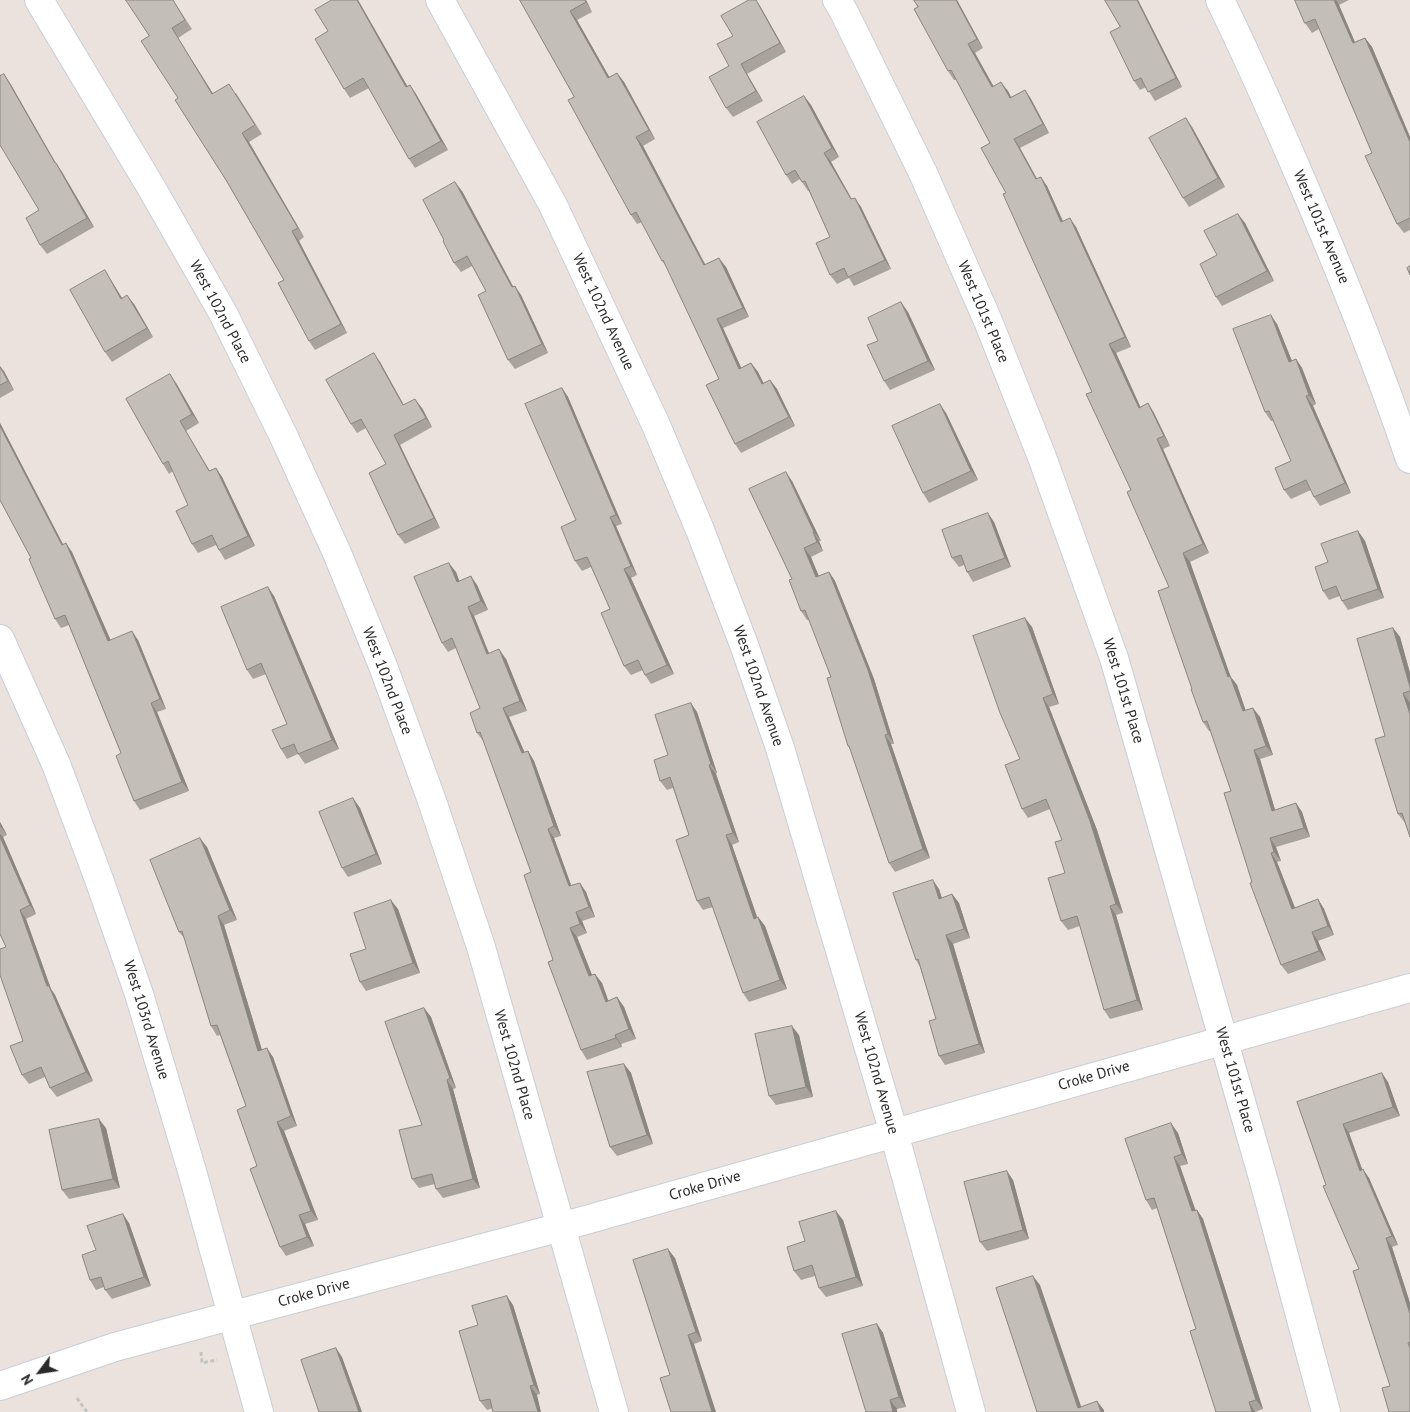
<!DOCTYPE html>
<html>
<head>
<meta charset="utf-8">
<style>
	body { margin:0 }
	#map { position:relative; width:1410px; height:1412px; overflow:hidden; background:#ebe2dd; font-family:"PT Sans",sans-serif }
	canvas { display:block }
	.north { position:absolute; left:15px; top:1347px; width:50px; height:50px; -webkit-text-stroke:4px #fff; paint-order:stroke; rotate:239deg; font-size:14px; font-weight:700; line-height:20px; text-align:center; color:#2a2a2a }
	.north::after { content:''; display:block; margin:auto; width:18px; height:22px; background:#2a2a2a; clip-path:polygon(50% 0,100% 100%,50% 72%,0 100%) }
</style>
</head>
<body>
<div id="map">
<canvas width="1410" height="1412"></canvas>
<div class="north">N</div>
</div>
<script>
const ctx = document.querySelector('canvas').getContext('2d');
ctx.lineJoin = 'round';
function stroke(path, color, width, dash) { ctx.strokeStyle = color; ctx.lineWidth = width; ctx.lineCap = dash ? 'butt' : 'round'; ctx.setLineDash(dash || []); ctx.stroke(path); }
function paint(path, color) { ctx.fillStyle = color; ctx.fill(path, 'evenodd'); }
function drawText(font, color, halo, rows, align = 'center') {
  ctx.font = font + ' "PT Sans",sans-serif'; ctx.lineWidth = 4.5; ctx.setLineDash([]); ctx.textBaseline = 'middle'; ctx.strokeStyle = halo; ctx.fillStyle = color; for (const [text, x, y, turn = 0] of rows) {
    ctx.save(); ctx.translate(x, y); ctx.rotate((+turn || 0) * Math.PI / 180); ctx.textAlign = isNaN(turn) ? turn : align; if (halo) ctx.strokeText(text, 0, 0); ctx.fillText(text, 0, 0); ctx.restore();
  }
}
const minor = new Path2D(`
	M 39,0 L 151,187 L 223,313 L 284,437 L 337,553 L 383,666 L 432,801 L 481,947 L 614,1412
	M 440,0 L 553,205 L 656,425 L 700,530 L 743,642 L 780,748 L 894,1133 L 971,1412
	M 837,0 L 844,12 L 923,173 L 988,321 L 1042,457 L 1114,658 L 1265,1185 L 1326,1412
	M 1220,0 C 1245,51 1268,103 1291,156 C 1334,255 1375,356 1410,459
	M 0,639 L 56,764 L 100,882 L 139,994 L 192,1171 L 259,1412`);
const tertiary = new Path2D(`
	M 0,1386 L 115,1347 L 561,1227 L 1410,988`);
stroke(minor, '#c8ced7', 30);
stroke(tertiary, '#c8ced7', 30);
stroke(new Path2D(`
	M 201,1352 L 202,1363 L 217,1360
	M 77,1398 L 87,1412`), '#c3c3c3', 3, [4, 2.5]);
stroke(minor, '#fff', 28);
stroke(tertiary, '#fff', 28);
paint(new Path2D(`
	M 173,0 L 192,29 L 178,38 L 213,94 L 236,93 L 262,134 L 249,142 L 304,237 L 299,241 L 347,333 L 315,350 L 309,341 L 284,280 L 178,98 L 149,36 Z
	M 332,0 L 358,0 L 407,86 L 410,85 L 416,94 L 448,150 L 415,168 L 409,159 L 369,88 L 350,98 L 344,89 L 328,31 Z
	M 520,0 L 586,0 L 592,12 L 577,20 L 609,77 L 617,73 L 624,82 L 655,139 L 643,146 L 705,264 L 726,267 L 749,317 L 723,328 L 741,368 L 751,363 L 758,372 L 764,384 L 770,380 L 777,389 L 795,426 L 741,453 L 735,444 L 719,379 L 667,267 L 662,261 L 642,222 L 637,224 L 631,215 L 574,97 Z
	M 756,0 L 760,6 L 786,52 L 747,74 L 763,101 L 733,117 L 726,108 L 733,36 Z
	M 914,0 L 957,0 L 983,48 L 975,53 L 993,86 L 1008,91 L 1011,97 L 1025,90 L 1031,99 L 1049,133 L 1020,148 L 1037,179 L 1047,186 L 1063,221 L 1076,227 L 1131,347 L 1116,353 L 1140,407 L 1148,403 L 1154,413 L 1170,446 L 1163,449 L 1209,553 L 1190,562 L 1230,676 L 1237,685 L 1245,710 L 1260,717 L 1273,755 L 1260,759 L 1275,810 L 1296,803 L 1302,812 L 1310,837 L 1276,847 L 1281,861 L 1277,862 L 1295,908 L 1318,899 L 1324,909 L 1334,935 L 1318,941 L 1326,960 L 1288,974 L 1281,965 L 1252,882 L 1231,791 L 1211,731 L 1209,731 L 1203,722 L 1192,689 L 1169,587 L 1092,392 L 1006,193 L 990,143 L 956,80 L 954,80 L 948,71 Z
	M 1105,0 L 1138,0 L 1182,87 L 1155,101 L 1146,87 L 1140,90 L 1134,81 L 1120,27 Z
	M 1295,0 L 1349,0 L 1339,5 L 1355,42 L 1365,38 L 1372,47 L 1410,137 L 1410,230 L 1404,233 L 1397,224 L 1372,153 L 1319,29 L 1312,33 L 1305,23 Z
	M 10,83 L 56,163 L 62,172 L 94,227 L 47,254 L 40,245 L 39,210 Z
	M 804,96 L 811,105 L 839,157 L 831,162 L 852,199 L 861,207 L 891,269 L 854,286 L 849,278 L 837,284 L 830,275 L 830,237 L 809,191 L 808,191 L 800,179 L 792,184 L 786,175 Z
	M 1192,127 L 1225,187 L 1189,207 L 1183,198 Z
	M 462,191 L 513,286 L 521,295 L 548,353 L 515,369 L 508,360 L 486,291 L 472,266 L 461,272 L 454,263 L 444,240 Z
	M 1245,223 L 1274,281 L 1222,306 L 1216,297 L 1217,255 Z
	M 111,280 L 122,298 L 134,304 L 153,337 L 112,362 L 105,352 Z
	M 908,312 L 935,370 L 890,390 L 884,381 L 878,341 Z
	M 1277,324 L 1292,361 L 1296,359 L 1302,368 L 1316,404 L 1313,406 L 1351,493 L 1320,506 L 1314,497 L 1311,490 L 1291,499 L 1284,490 L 1291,461 L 1273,421 L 1271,421 L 1265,412 Z
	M 380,362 L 404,405 L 422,408 L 432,427 L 400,445 L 440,528 L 405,544 L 398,535 L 386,464 L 366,428 L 357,433 L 351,424 Z
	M 0,366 L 14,390 L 0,398 Z
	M 176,383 L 199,423 L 186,431 L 210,471 L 216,468 L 222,477 L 255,546 L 225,560 L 216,545 L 198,553 L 192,544 L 188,505 L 173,471 L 169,474 L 163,464 Z
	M 562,388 L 568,397 L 622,524 L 616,526 L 637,575 L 631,578 L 674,674 L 651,684 L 645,675 L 643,670 L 631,675 L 624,666 L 610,609 L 591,567 L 582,571 L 575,561 L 576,520 Z
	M 946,413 L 978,480 L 929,503 L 923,493 Z
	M 0,423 L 63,544 L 72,552 L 110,640 L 138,640 L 166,709 L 157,712 L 189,791 L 140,810 L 134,801 L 121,753 L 69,625 L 61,628 L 55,619 L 31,558 L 0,500 Z
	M 792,481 L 821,541 L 819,541 L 823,551 L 811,557 L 818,576 L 829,572 L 835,581 L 874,679 L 894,744 L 891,744 L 930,858 L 895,872 L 889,863 L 851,751 L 848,746 L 831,677 L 809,620 L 807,620 L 801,611 L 792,579 Z
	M 994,522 L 1011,567 L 973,582 L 967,572 L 964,565 L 959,567 L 952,558 Z
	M 1358,531 L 1365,541 L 1384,598 L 1348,610 L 1342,601 L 1340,596 L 1329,600 L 1323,591 L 1328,562 Z
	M 456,572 L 459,581 L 477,585 L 488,610 L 474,616 L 489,653 L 506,659 L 527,711 L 509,717 L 524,753 L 528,751 L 534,761 L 561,836 L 554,838 L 571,885 L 586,892 L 595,917 L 582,921 L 587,933 L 577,937 L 592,975 L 602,983 L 608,1001 L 617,997 L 624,1007 L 636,1039 L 621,1044 L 622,1047 L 587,1060 L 581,1050 L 553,960 L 531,872 L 484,742 L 477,733 L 480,708 L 456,648 L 448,652 L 442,643 Z
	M 274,596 L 339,749 L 305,764 L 298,754 L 287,759 L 281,749 L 287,724 L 266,674 L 253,679 L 247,670 Z
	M 1032,627 L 1059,704 L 1049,707 L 1097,830 L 1123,913 L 1116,915 L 1143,1010 L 1110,1019 L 1104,1010 L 1080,926 L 1068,930 L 1061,921 L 1065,873 L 1062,840 L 1050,809 L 1028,818 L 1022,809 L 1020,759 Z
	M 1393,628 L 1400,637 L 1410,673 L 1410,837 L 1405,823 L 1398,814 L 1385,736 Z
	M 697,712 L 717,773 L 716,774 L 739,842 L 732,845 L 757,918 L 758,917 L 765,926 L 787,989 L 749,1002 L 743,993 L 713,907 L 703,910 L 697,901 L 689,835 L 673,788 L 667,790 L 660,781 Z
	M 360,808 L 382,864 L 348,877 L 342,868 Z
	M 0,822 L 7,835 L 3,837 L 36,914 L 26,919 L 51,989 L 55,995 L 93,1081 L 57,1097 L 50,1088 L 45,1077 L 29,1084 L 22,1075 L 23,1041 L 6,947 L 0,934 Z
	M 207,847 L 237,920 L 224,925 L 262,1050 L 273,1057 L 297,1126 L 284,1131 L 318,1220 L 305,1224 L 314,1246 L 286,1256 L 280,1247 L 257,1166 L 246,1106 L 220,1035 L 217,1036 L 211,1026 L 185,939 L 179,932 Z
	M 939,889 L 942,898 L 952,894 L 959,903 L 970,938 L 953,944 L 985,1053 L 945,1065 L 939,1056 L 936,1019 L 920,967 L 916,960 Z
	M 398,909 L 420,973 L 366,991 L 360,982 L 366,949 Z
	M 424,1008 L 431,1017 L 456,1088 L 453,1089 L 480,1188 L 443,1198 L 436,1189 L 435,1184 L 419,1188 L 412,1179 L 422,1125 Z
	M 799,1035 L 813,1097 L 776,1105 L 769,1096 Z
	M 624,1064 L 631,1073 L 653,1144 L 617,1156 L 610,1147 Z
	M 1388,1082 L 1400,1116 L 1349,1133 L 1362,1169 L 1369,1178 L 1398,1245 L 1392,1247 L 1410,1303 L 1410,1412 L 1390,1386 L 1359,1269 L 1326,1185 L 1297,1102 Z
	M 106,1128 L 120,1188 L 69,1199 L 62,1190 Z
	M 1178,1133 L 1188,1164 L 1180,1166 L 1195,1210 L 1197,1210 L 1203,1219 L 1263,1409 L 1255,1412 L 1216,1412 L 1196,1329 L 1157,1208 L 1152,1210 L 1146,1200 Z
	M 1013,1180 L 1029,1239 L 987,1251 L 980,1242 Z
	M 843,1220 L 863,1286 L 826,1297 L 819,1288 L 815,1276 L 801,1280 L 794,1271 L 805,1241 Z
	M 129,1223 L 151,1286 L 112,1299 L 105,1290 L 104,1287 L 96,1290 L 90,1280 L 96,1250 Z
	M 675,1258 L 702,1341 L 694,1344 L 670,1375 Z
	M 513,1305 L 540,1394 L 487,1410 L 480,1401 L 478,1325 Z
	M 877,1324 L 883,1333 L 906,1407 L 897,1409 L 897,1412 L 866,1412 Z`), '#a9a39e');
paint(new Path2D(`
	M 357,0 L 358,0 L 413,96 L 406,87 Z
	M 585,0 L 586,0 L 592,12 Z
	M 756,0 L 760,6 L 786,52 L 780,43 Z
	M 956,0 L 957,0 L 983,48 L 977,39 Z
	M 1137,0 L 1138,0 L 1182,87 L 1176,78 Z
	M 1334,0 L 1336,0 L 1339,5 L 1359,52 L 1353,43 Z
	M 570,11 L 577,20 L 615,87 L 608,78 Z
	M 172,28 L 178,38 L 219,103 L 212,94 Z
	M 1365,38 L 1372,47 L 1410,137 L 1410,142 Z
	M 968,44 L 975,53 L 999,96 L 992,87 Z
	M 741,64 L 747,74 L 763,101 L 756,91 Z
	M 617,73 L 624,82 L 655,139 L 649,130 Z
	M 4,74 L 10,83 L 61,173 L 55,163 Z
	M 1001,82 L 1008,91 L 1016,107 L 1010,98 Z
	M 410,85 L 416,94 L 448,150 L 441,141 Z
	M 1025,90 L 1031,99 L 1049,133 L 1043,124 Z
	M 804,96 L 811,105 L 839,157 L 832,148 Z
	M 1186,118 L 1192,127 L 1225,187 L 1218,178 Z
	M 242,133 L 249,142 L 304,237 L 298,228 Z
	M 636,137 L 643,146 L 710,274 L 704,265 Z
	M 1014,139 L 1020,148 L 1042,188 L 1036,179 Z
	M 824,153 L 831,162 L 857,209 L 851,199 Z
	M 56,163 L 62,172 L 94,227 L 87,218 Z
	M 1041,177 L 1047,186 L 1067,231 L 1061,222 Z
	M 455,182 L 462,191 L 518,296 L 512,287 Z
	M 855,198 L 861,207 L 891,269 L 885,260 Z
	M 1238,214 L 1245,223 L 1274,281 L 1267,271 Z
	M 1070,218 L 1076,227 L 1131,347 L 1125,337 Z
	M 292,231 L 299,241 L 347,333 L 341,324 Z
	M 719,258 L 726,267 L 749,317 L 743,308 Z
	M 105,270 L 111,280 L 128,308 L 121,299 Z
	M 515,286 L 521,295 L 548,353 L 542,344 Z
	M 127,295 L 134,304 L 153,337 L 147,328 Z
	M 901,302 L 908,312 L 935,370 L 928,361 Z
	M 1271,315 L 1277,324 L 1296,371 L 1289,362 Z
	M 717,319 L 723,328 L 746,378 L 739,369 Z
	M 1109,344 L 1116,353 L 1145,417 L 1139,408 Z
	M 374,353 L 380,362 L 409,415 L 403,405 Z
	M 1296,359 L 1302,368 L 1316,404 L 1309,395 Z
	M 751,363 L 758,372 L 769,394 L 762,384 Z
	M 0,366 L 4,371 L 14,390 L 8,381 Z
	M 170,374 L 176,383 L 199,423 L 192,414 Z
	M 770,380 L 777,389 L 795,426 L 789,417 Z
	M 562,388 L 568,397 L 622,524 L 616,515 Z
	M 1306,396 L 1313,406 L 1351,493 L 1345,483 Z
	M 415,399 L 422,408 L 432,427 L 426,418 Z
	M 1148,403 L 1154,413 L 1170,446 L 1164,436 Z
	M 940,404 L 946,413 L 978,480 L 971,471 Z
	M 0,423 L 68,554 L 62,545 L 0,426 Z
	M 394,435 L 400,445 L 440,528 L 434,518 Z
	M 1157,439 L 1163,449 L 1209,553 L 1203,544 Z
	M 216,468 L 222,477 L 255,546 L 248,536 Z
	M 786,472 L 792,481 L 821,541 L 814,532 Z
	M 988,513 L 994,522 L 1011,567 L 1005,558 Z
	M 610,517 L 616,526 L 637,575 L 631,566 Z
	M 1358,531 L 1365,541 L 1384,598 L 1378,589 Z
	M 813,532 L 819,541 L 823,551 L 817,542 Z
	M 66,543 L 72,552 L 115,650 L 108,641 Z
	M 804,548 L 811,557 L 823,586 L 816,577 Z
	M 1183,553 L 1190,562 L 1234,686 L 1228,677 Z
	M 449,563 L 456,572 L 463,591 L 457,582 Z
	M 624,569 L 631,578 L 674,674 L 667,665 Z
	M 829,572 L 835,581 L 874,679 L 894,744 L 888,734 Z
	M 471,576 L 477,585 L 488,610 L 481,601 Z
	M 268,587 L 274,596 L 339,749 L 332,740 Z
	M 468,607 L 474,616 L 493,664 L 487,654 Z
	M 1025,618 L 1032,627 L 1059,704 L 1053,694 Z
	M 1393,628 L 1400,637 L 1410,673 L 1410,687 Z
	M 132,631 L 138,640 L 166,709 L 160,699 Z
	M 499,649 L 506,659 L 527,711 L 520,701 Z
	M 1230,676 L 1237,685 L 1249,720 L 1243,711 Z
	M 1403,693 L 1410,703 L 1410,714 Z
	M 1043,698 L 1049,707 L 1097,830 L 1123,913 L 1116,904 Z
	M 151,703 L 157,712 L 189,791 L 182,782 Z
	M 691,703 L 697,712 L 717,773 L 711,764 Z
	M 503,708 L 509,717 L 529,762 L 522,753 Z
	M 1253,708 L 1260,717 L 1273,755 L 1266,746 Z
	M 885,735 L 891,744 L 930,858 L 923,849 Z
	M 1254,750 L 1260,759 L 1278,820 L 1272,811 Z
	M 528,751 L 534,761 L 561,836 L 554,826 Z
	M 709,765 L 716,774 L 739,842 L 733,833 Z
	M 353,798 L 360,808 L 382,864 L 376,854 Z
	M 1296,803 L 1302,812 L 1310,837 L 1304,828 Z
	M 0,822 L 7,835 L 0,826 Z
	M 548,829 L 554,838 L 575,896 L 569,886 Z
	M 0,834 L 3,837 L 36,914 L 30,905 L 0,837 Z
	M 726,835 L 732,845 L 761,928 L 754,919 Z
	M 200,838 L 207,847 L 237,920 L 230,910 Z
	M 1270,838 L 1276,847 L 1281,861 L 1274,852 Z
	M 1271,853 L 1277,862 L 1299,918 L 1292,909 Z
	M 933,880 L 939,889 L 945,908 L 939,899 Z
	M 580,883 L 586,892 L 595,917 L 589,907 Z
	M 952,894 L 959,903 L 970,938 L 964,929 Z
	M 1318,899 L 1324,909 L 1334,935 L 1328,926 Z
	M 391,900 L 398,909 L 420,973 L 413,963 Z
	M 1110,906 L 1116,915 L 1143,1010 L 1137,1000 Z
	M 20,910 L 26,919 L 51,989 L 55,995 L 93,1081 L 86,1072 L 47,986 Z
	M 576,912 L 582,921 L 587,933 L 580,924 Z
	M 218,916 L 224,925 L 265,1060 L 258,1051 Z
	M 758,917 L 765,926 L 787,989 L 780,980 Z
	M 570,928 L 577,937 L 596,985 L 589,976 Z
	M 1312,932 L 1318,941 L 1326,960 L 1319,951 Z
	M 946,935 L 953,944 L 985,1053 L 979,1044 Z
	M 595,974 L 602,983 L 612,1011 L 606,1002 Z
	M 617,997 L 624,1007 L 636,1039 L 629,1029 Z
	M 424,1008 L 431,1017 L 456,1088 L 450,1078 Z
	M 792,1026 L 799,1035 L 813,1097 L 806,1087 Z
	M 615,1035 L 621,1044 L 622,1047 L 616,1038 Z
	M 267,1048 L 273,1057 L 297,1126 L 291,1116 Z
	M 624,1064 L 631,1073 L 653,1144 L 647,1135 Z
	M 1382,1073 L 1388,1082 L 1400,1116 L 1393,1107 Z
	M 447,1080 L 453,1089 L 480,1188 L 473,1179 Z
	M 99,1119 L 106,1128 L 120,1188 L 113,1179 Z
	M 277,1122 L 284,1131 L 318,1220 L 311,1211 Z
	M 1171,1123 L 1178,1133 L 1188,1164 L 1182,1154 Z
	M 1343,1124 L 1349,1133 L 1366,1180 L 1360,1171 Z
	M 1174,1157 L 1180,1166 L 1199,1220 L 1192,1211 Z
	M 1363,1169 L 1369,1178 L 1398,1245 L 1392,1236 Z
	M 1007,1171 L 1013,1180 L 1029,1239 L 1023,1230 Z
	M 1197,1210 L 1203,1219 L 1263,1409 L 1256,1400 Z
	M 836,1211 L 843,1220 L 863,1286 L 856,1277 Z
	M 123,1214 L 129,1223 L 151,1286 L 144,1277 Z
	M 299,1215 L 305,1224 L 314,1246 L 307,1237 Z
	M 1386,1238 L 1392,1247 L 1410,1303 L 1410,1314 Z
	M 668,1249 L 675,1258 L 702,1341 L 696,1332 Z
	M 1033,1276 L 1040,1285 L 1083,1412 L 1078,1408 Z
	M 507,1296 L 513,1305 L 540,1394 L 534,1385 Z
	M 877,1324 L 883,1333 L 906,1407 L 899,1397 Z
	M 688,1335 L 694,1344 L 716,1412 L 712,1412 Z
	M 336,1348 L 342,1357 L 362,1412 L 359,1412 Z
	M 530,1386 L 537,1395 L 541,1412 L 538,1412 Z
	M 890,1400 L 897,1409 L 897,1412 L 893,1412 Z
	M 1097,1401 L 1104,1410 L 1104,1412 L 1101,1412 Z
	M 1249,1402 L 1255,1412 L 1252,1412 Z`), '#898581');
const building = new Path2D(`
	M 126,0 L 173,0 L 185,20 L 172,28 L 212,94 L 229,84 L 255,125 L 242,133 L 298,228 L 292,231 L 341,324 L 309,341 L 278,283 L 284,280 L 226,180 L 175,100 L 178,98 L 141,41 L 149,36 Z
	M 332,0 L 357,0 L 406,87 L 410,85 L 441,141 L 409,159 L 363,78 L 344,89 L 315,39 L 328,31 L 315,10 Z
	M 520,0 L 585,0 L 586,2 L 570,11 L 608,78 L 617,73 L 649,130 L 636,137 L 704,265 L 719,258 L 743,308 L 717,319 L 739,369 L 751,363 L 762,384 L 770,380 L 789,417 L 735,444 L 706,385 L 719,379 L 663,260 L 662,261 L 636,212 L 631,215 L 568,100 L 574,97 Z
	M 749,0 L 756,0 L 780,43 L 741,64 L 756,91 L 726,108 L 709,77 L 729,66 L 717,44 L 733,36 L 721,16 Z
	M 914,0 L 956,0 L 977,39 L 968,44 L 992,87 L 1001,82 L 1010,98 L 1025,90 L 1043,124 L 1014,139 L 1036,179 L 1041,177 L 1061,222 L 1070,218 L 1125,337 L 1109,344 L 1139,408 L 1148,403 L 1164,436 L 1157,439 L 1203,544 L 1183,553 L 1228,677 L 1230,676 L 1243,711 L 1253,708 L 1266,746 L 1254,750 L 1272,811 L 1296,803 L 1304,828 L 1270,838 L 1274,852 L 1271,853 L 1292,909 L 1318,899 L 1328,926 L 1312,932 L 1319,951 L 1281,965 L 1250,883 L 1252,882 L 1224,793 L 1231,791 L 1207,721 L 1203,722 L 1191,689 L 1192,689 L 1158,591 L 1169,587 L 1127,492 L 1131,490 L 1086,394 L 1092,392 L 1003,194 L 1006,193 L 981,148 L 990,143 L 951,70 L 948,71 L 914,9 L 918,7 Z
	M 1105,0 L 1137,0 L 1176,78 L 1148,92 L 1141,78 L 1134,81 L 1110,32 L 1120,27 Z
	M 1295,0 L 1334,0 L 1353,43 L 1365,38 L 1410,142 L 1410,218 L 1397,224 L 1365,156 L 1372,153 L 1315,19 L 1305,23 Z
	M 4,74 L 55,163 L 56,163 L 87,218 L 40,245 L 26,218 L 39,210 L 0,145 L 0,76 Z
	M 804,96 L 832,148 L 824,153 L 851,199 L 855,198 L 885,260 L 848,277 L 844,268 L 830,275 L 816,243 L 830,237 L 805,181 L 802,182 L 795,170 L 786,175 L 757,122 Z
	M 1186,118 L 1218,178 L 1183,198 L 1149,138 Z
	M 455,182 L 512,287 L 515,286 L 542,344 L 508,360 L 478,295 L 486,291 L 467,256 L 454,263 L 443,241 L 444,240 L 423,200 Z
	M 1238,214 L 1267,271 L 1216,297 L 1200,264 L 1217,255 L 1204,231 Z
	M 1410,266 L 1410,275 L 1407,268 Z
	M 105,270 L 121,299 L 127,295 L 147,328 L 105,352 L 70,290 Z
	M 901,302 L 928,361 L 884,381 L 867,345 L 878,341 L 868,318 Z
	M 1271,315 L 1289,362 L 1296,359 L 1309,395 L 1306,396 L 1345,483 L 1314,497 L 1306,480 L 1284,490 L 1275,468 L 1291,461 L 1269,411 L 1265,412 L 1233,329 Z
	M 374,353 L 403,405 L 415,399 L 426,418 L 394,435 L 434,518 L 398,535 L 369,473 L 386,464 L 361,419 L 351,424 L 326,380 Z
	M 0,367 L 8,381 L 0,385 Z
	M 170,374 L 192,414 L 180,421 L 209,471 L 216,468 L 248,536 L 219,550 L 212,535 L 192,544 L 176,511 L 188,505 L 168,461 L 163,464 L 126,399 Z
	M 562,388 L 616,515 L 610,517 L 631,566 L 624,569 L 667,665 L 645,675 L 638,660 L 624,666 L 601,613 L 610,609 L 587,557 L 575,561 L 561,527 L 576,520 L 525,404 Z
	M 940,404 L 971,471 L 923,493 L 892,426 Z
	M 0,426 L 62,545 L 66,543 L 108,641 L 132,631 L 160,699 L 151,703 L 182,782 L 134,801 L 116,756 L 121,753 L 65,615 L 55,619 L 29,559 L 31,558 L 0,500 Z
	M 786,472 L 814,532 L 813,532 L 817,542 L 804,548 L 816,577 L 829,572 L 868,670 L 888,734 L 885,735 L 923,849 L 889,863 L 849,746 L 848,746 L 827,678 L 831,677 L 805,610 L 801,611 L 789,580 L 792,579 L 749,489 Z
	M 988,513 L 1005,558 L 967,572 L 961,555 L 952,558 L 942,530 Z
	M 1358,531 L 1378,589 L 1342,601 L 1336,586 L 1323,591 L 1315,567 L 1328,562 L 1321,544 Z
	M 449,563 L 457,582 L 471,576 L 481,601 L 468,607 L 487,654 L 499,649 L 520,701 L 503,708 L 522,753 L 528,751 L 554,826 L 548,829 L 569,886 L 580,883 L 589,907 L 576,912 L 580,924 L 570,928 L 589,976 L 595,974 L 606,1002 L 617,997 L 629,1029 L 615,1035 L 616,1038 L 581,1050 L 548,962 L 553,960 L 524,875 L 531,872 L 480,732 L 477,733 L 470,713 L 480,708 L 452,638 L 442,643 L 414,577 Z
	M 268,587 L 332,740 L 298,754 L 294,744 L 281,749 L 272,730 L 287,724 L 261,663 L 247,670 L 221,607 Z
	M 1025,618 L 1053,694 L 1043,698 L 1090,821 L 1116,904 L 1110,906 L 1137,1000 L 1104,1010 L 1077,916 L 1061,921 L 1048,878 L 1065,873 L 1055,842 L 1062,840 L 1046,799 L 1022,809 L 1005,765 L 1020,759 L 1000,713 L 973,636 Z
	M 1393,628 L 1410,687 L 1410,691 L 1403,693 L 1410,714 L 1410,837 L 1402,813 L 1398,814 L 1375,739 L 1385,736 L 1357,639 Z
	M 691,703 L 711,764 L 709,765 L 733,833 L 726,835 L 754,919 L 758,917 L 780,980 L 743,993 L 709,897 L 697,901 L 676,840 L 689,835 L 670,777 L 660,781 L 654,760 L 668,755 L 655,715 Z
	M 353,798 L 376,854 L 342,868 L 319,812 Z
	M 0,837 L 30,905 L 20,910 L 47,986 L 49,986 L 86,1072 L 50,1088 L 41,1067 L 22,1075 L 10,1046 L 23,1041 L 0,975 L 0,949 L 6,947 L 0,934 Z
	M 200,838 L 230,910 L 218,916 L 258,1051 L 267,1048 L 291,1116 L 277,1122 L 311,1211 L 299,1215 L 307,1237 L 280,1247 L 250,1169 L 257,1166 L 237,1110 L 246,1106 L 217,1025 L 211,1026 L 182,931 L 179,932 L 150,860 Z
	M 933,880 L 939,899 L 952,894 L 964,929 L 946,935 L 979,1044 L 939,1056 L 929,1021 L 936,1019 L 918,959 L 916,960 L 893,893 Z
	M 391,900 L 413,963 L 360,982 L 350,954 L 366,949 L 354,913 Z
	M 424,1008 L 450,1078 L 447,1080 L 473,1179 L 436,1189 L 432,1174 L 412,1179 L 399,1130 L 422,1125 L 385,1022 Z
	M 792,1026 L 806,1087 L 769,1096 L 755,1034 Z
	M 624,1064 L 647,1135 L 610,1147 L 587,1072 Z
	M 1382,1073 L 1393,1107 L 1343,1124 L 1360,1171 L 1363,1169 L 1392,1236 L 1386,1238 L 1410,1314 L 1410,1342 L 1408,1343 L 1410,1348 L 1410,1412 L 1389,1412 L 1382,1388 L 1390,1386 L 1353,1271 L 1359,1269 L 1323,1186 L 1326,1185 L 1297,1102 Z
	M 99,1119 L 113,1179 L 62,1190 L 49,1130 Z
	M 1171,1123 L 1182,1154 L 1174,1157 L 1192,1211 L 1197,1210 L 1256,1400 L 1249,1402 L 1252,1412 L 1216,1412 L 1190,1331 L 1196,1329 L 1154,1198 L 1146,1200 L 1125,1139 Z
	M 1007,1171 L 1023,1230 L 980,1242 L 964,1182 Z
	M 836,1211 L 856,1277 L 819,1288 L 812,1265 L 794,1271 L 787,1247 L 805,1241 L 799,1222 Z
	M 123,1214 L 144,1277 L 105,1290 L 101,1277 L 90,1280 L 82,1255 L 96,1250 L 87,1226 Z
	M 668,1249 L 696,1332 L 688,1335 L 712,1412 L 671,1412 L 660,1378 L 670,1375 L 633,1260 Z
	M 1033,1276 L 1078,1408 L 1097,1401 L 1101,1412 L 1037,1412 L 996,1288 Z
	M 507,1296 L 534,1385 L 530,1386 L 538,1412 L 493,1412 L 490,1399 L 480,1401 L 459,1331 L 478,1325 L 472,1306 Z
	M 877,1324 L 899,1397 L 890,1400 L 893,1412 L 866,1412 L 842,1334 Z
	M 336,1348 L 359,1412 L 319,1412 L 301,1360 Z`);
paint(building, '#c4beb8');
stroke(building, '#898581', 1);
drawText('15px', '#2a2a2a', '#fff', [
	["West 101st Avenue",1321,227,67],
	["West 102nd Place",220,312,62],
	["West 102nd Avenue",603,312,65],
	["West 101st Place",983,312,67],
	["West 102nd Place",387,681,69],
	["West 102nd Avenue",758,686,71],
	["West 101st Place",1123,691,73],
	["West 103rd Avenue",146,1020,73],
	["West 102nd Place",514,1065,74],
	["West 102nd Avenue",876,1073,74],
	["Croke Drive",1094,1076,-16],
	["West 101st Place",1235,1080,74],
	["Croke Drive",705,1186,-16],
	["Croke Drive",314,1293,-15]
]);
</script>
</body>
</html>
